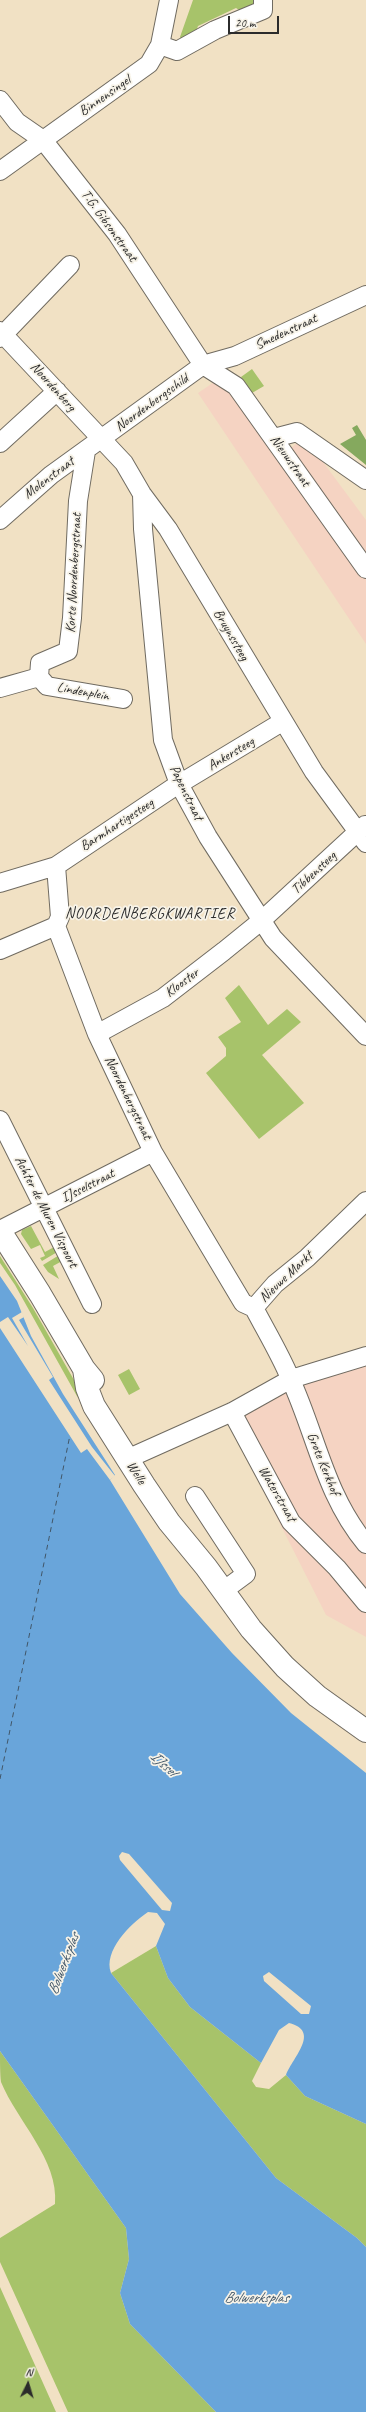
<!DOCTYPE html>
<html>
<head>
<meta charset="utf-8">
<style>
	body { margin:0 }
	#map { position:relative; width:366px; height:2412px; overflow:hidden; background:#f1e1c4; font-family:Caveat,sans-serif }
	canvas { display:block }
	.north { position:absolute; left:8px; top:2364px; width:40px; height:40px; -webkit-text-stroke:3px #f7f3e8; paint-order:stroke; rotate:5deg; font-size:11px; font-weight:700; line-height:16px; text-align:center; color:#2b2b2b }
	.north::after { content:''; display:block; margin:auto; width:14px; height:18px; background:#2b2b2b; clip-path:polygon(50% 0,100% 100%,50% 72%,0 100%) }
	.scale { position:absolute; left:228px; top:16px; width:51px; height:18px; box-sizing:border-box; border:2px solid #2b2b2b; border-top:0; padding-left:5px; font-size:12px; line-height:14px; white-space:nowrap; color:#2b2b2b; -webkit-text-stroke:3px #f7f3e8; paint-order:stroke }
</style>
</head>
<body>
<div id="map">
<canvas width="366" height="2412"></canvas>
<div class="north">N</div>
<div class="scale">20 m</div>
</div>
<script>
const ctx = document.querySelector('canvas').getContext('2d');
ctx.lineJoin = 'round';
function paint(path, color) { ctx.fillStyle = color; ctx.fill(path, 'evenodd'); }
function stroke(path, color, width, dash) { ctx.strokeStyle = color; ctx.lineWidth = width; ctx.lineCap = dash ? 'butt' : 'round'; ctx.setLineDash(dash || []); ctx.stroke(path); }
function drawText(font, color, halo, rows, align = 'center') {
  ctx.font = font + ' Caveat,sans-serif'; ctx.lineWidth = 3.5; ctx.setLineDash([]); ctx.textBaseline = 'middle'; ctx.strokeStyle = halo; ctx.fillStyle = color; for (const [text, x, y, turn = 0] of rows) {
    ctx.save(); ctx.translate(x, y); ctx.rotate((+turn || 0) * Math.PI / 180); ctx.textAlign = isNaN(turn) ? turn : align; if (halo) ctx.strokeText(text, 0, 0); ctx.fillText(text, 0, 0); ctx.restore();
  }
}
paint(new Path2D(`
	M 223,376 L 286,452 L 297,443 L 323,462 L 366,520 L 366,644 L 198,393 Z
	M 366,1359 L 366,1637 L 326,1615 L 222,1409 Z`), '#f5d3c2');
paint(new Path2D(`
	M 193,0 L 257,0 L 256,7 L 242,12 L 236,8 L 198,26 L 195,34 L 181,40 L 180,37 Z
	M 252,369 L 264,386 L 252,393 L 241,377 Z
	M 239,985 L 268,1025 L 287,1009 L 301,1022 L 262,1055 L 304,1103 L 259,1139 L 206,1073 L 226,1056 L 226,1048 L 218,1037 L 241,1022 L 225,998 Z
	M 31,1226 L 45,1252 L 56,1246 L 59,1251 L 42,1261 L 40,1258 L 45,1256 L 40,1245 L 31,1249 L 21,1234 L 22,1230 Z
	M 61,1254 L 64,1260 L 53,1266 L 59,1279 L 48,1272 L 43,1265 Z
	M 0,1256 L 33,1308 L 74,1380 L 78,1398 L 15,1285 L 0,1263 Z
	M 129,1369 L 140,1389 L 129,1395 L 118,1375 Z
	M 156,1946 L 168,1978 L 190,2007 L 261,2063 L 252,2081 L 256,2087 L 269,2089 L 286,2075 L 305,2096 L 366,2124 L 366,2247 L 357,2238 L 276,2178 L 111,1973 Z
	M 0,2051 L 126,2228 L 129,2259 L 120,2293 L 130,2324 L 216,2412 L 68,2412 L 0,2262 L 0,2238 L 55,2204 C 59,2160 17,2121 1,2082 C 0,2074 0,2060 0,2051 Z
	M 0,2287 L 56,2412 L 0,2412 Z`), '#a7c36a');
paint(new Path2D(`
	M 357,425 L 366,440 L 366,465 L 340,444 L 356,435 L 352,428 Z`), '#85a95e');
paint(new Path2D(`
	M 0,1276 L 17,1301 L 31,1336 L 63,1394 L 115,1475 L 110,1480 L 180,1594 L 232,1653 L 291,1713 L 366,1773 L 366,2124 L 305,2096 L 286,2075 C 293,2057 321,2031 289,2023 L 279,2030 L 261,2063 L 190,2007 L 168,1978 L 156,1946 L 165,1924 L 157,1913 L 148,1912 C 130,1924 103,1951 111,1973 L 276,2178 L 357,2238 L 366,2247 L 366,2412 L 216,2412 L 130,2324 L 120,2293 L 129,2259 L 126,2228 L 0,2051 Z`), '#69a5da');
paint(new Path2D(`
	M 22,1312 L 24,1317 L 19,1320 L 53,1377 L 49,1380 L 92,1447 L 115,1476 L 110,1480 L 87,1449 L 81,1453 L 0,1328 L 0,1322 L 8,1317 L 28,1346 L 12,1318 Z
	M 122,1852 L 129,1854 L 172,1903 L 170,1911 L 162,1910 L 120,1860 L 119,1856 Z
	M 269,1972 L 311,2006 L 309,2014 L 301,2014 L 264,1981 L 263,1976 Z`), '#f1e1c4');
stroke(new Path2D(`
	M 0,1779 L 70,1435`), '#415668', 1, [5, 4]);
const street = new Path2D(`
	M 160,45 L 177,51 L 215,30 L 263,10 L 263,0
	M 0,100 L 17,122 L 43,140 L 117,234 L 203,365 L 236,386 L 366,569
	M 0,171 L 149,64 L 160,45 L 169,0
	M 0,331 L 124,463 L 142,494 L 168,529 L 314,772 L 366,843
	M 0,338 L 70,265
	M 274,438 L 297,432 L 366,480
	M 0,443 L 57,391
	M 142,494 L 143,529 L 163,740 L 179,784 L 208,837 L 273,938 L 366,1036
	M 0,520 L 51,475 L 203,365 L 235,356 L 366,295
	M 39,677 L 40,663 L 68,651 L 72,618 L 78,501 L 86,451
	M 39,677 L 47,686 L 123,699
	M 0,688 L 39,677
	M 56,866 L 60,917 L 56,926 L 97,1034 L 153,1152 L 243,1303 L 254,1308
	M 0,883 L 56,866 L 171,789 L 282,722
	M 0,950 L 56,926
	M 97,1034 L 163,998 L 224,951 L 261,921 L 365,825
	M 0,1120 L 92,1304
	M 0,1230 L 153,1152
	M 254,1308 C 266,1331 280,1354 290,1378 C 316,1434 325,1495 366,1544
	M 254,1308 L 275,1284 L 307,1258 L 366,1201
	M 232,1412 L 291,1522 L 337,1568 L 366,1603
	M 127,1459 L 232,1412 L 291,1379 L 366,1356
	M 195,1496 L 246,1574 L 223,1591`);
const secondary = new Path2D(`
	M 0,1231 L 40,1294 L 84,1369 L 93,1380
	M 84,1369 L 87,1388 L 94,1406 L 144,1485 L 169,1522 L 206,1567 L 251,1629 L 285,1667 L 317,1696 L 366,1731`);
stroke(street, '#706b61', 20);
stroke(secondary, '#706b61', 24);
stroke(street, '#fff', 18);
stroke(secondary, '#fff', 22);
drawText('14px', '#2b2b2b', '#f7f3e8', [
	["Binnensingel",105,96,-35],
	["T.G. Gibsonstraat",109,226,54],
	["Smedenstraat",286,332,-25],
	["Noordenberg",53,387,48],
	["Noordenbergschild",152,403,-36],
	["Nieuwstraat",290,461,55],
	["Molenstraat",49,478,-37],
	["Korte Noordenbergstraat",74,573,-87],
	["Bruynssteeg",231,635,60],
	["Lindenplein",83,692,10],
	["Ankersteeg",231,754,-31],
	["Papenstraat",186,793,64],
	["Barmhartigesteeg",117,825,-33],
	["Tibbensteeg",314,873,-43],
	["Klooster",182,983,-37],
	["Noordenbergstraat",128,1098,64],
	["IJsselstraat",88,1186,-27],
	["Achter de Muren Vispoort",46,1212,63],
	["Nieuwe Markt",286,1277,-43],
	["Grote Kerkhof",323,1464,68],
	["Welle",136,1473,58],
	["Waterstraat",277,1494,60]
]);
ctx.letterSpacing = '1px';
drawText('15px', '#2b2b2b', '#f7f3e8', [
	["NOORDENBERGKWARTIER",150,914]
]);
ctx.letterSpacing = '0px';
drawText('italic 15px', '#415668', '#f7f3e8', [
	["IJssel",163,1764,42],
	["Bolwerksplas",64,1964,-69],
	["Bolwerksplas",256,2298]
]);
</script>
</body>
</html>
